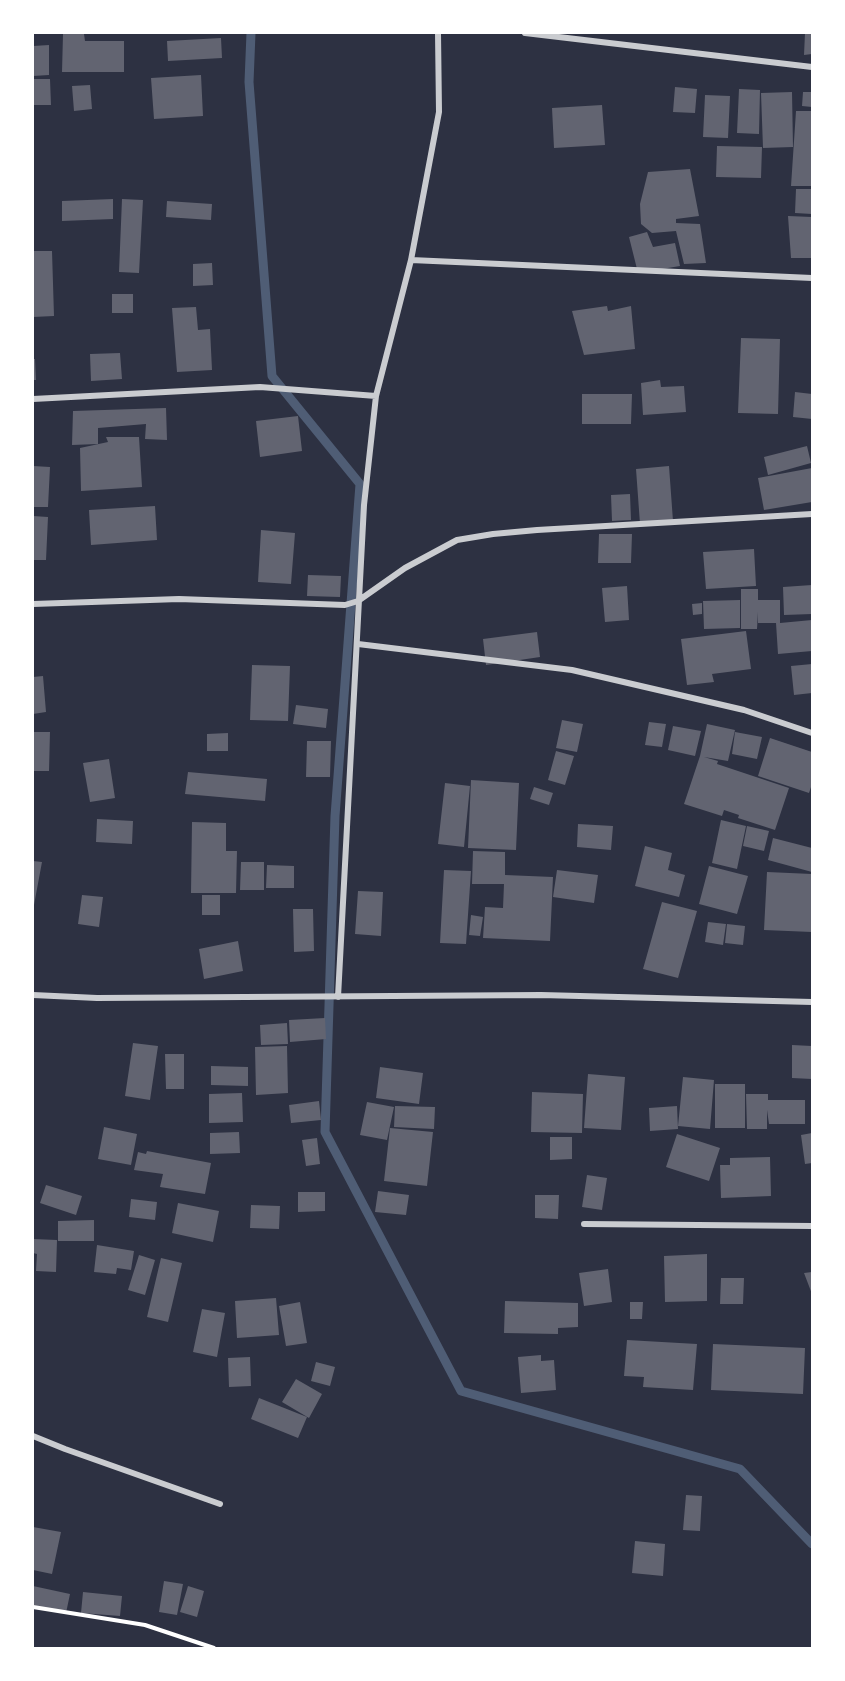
<!DOCTYPE html>
<html>
<head>
<meta charset="utf-8">
<style>
	body { margin:0 }
	#map { position:relative; width:845px; height:1681px; overflow:hidden; background:#2d3142; font-family:"Roboto Condensed",sans-serif }
	canvas { display:block }
	.frame { position:absolute; inset:0; border:34px solid #fff; pointer-events:none }
</style>
</head>
<body>
<div id="map">
<canvas width="845" height="1681"></canvas>
<div class="frame"></div>
</div>
<script>
const ctx = document.querySelector('canvas').getContext('2d');
ctx.lineJoin = 'round';
function stroke(path, color, width, dash) { ctx.strokeStyle = color; ctx.lineWidth = width; ctx.lineCap = dash ? 'butt' : 'round'; ctx.setLineDash(dash || []); ctx.stroke(path); }
function paint(path, color) { ctx.fillStyle = color; ctx.fill(path, 'evenodd'); }
stroke(new Path2D(`
	M 251,33 L 249,82 L 272,376 L 360,484 L 335,816 L 325,1132 L 461,1391 L 740,1469 L 812,1544`), '#4f5d75', 9);
paint(new Path2D(`
	M 805,33 L 812,33 L 812,54 L 804,55 Z
	M 63,34 L 84,34 L 85,41 L 124,41 L 124,72 L 62,72 Z
	M 221,38 L 222,58 L 168,61 L 167,41 Z
	M 49,45 L 49,75 L 33,76 L 33,46 Z
	M 201,75 L 203,116 L 154,119 L 151,78 Z
	M 33,79 L 50,79 L 51,105 L 33,105 Z
	M 90,85 L 92,109 L 74,111 L 72,86 Z
	M 675,87 L 697,89 L 695,113 L 673,112 Z
	M 739,89 L 760,90 L 759,134 L 737,133 Z
	M 792,92 L 793,147 L 763,148 L 761,93 Z
	M 803,92 L 812,92 L 812,107 L 802,106 Z
	M 705,95 L 730,96 L 728,138 L 703,137 Z
	M 602,105 L 605,145 L 554,148 L 552,108 Z
	M 796,111 L 812,111 L 812,186 L 791,186 Z
	M 717,146 L 762,147 L 761,178 L 716,177 Z
	M 690,169 L 699,216 L 676,219 L 676,223 L 700,224 L 706,263 L 684,264 L 676,231 L 652,233 L 641,224 L 640,204 L 648,172 Z
	M 796,189 L 812,189 L 812,214 L 795,213 Z
	M 113,199 L 113,219 L 62,221 L 62,201 Z
	M 122,199 L 143,200 L 139,273 L 119,272 Z
	M 167,201 L 212,204 L 211,220 L 166,217 Z
	M 788,216 L 812,217 L 812,258 L 791,258 Z
	M 647,232 L 653,247 L 675,243 L 680,266 L 638,273 L 629,237 Z
	M 33,251 L 52,251 L 54,316 L 33,317 Z
	M 212,263 L 213,285 L 193,286 L 193,264 Z
	M 112,294 L 133,294 L 133,313 L 112,313 Z
	M 607,306 L 608,311 L 631,306 L 635,349 L 584,355 L 572,311 Z
	M 196,307 L 198,330 L 210,329 L 212,370 L 177,372 L 172,308 Z
	M 741,338 L 780,339 L 778,414 L 738,413 Z
	M 120,353 L 122,379 L 91,381 L 90,354 Z
	M 33,359 L 35,359 L 36,380 L 33,380 Z
	M 660,380 L 661,387 L 684,386 L 686,412 L 643,415 L 641,383 Z
	M 795,392 L 812,394 L 812,419 L 793,417 Z
	M 582,394 L 632,394 L 631,424 L 582,424 Z
	M 166,408 L 167,440 L 145,439 L 146,424 L 98,428 L 98,444 L 72,445 L 73,411 Z
	M 298,416 L 302,451 L 260,457 L 256,421 Z
	M 106,437 L 139,437 L 142,487 L 81,491 L 80,448 L 108,442 Z
	M 807,446 L 811,463 L 768,475 L 764,457 Z
	M 33,466 L 50,467 L 48,507 L 33,507 Z
	M 669,466 L 673,521 L 640,524 L 636,469 Z
	M 812,468 L 812,502 L 764,510 L 758,478 Z
	M 630,494 L 631,520 L 612,521 L 611,495 Z
	M 155,506 L 157,540 L 91,545 L 89,510 Z
	M 33,516 L 48,517 L 46,560 L 33,560 Z
	M 261,530 L 295,533 L 291,584 L 258,582 Z
	M 599,534 L 632,534 L 631,563 L 598,563 Z
	M 754,549 L 756,586 L 706,589 L 703,552 Z
	M 308,575 L 341,576 L 340,597 L 307,596 Z
	M 812,585 L 812,614 L 784,615 L 783,587 Z
	M 627,586 L 629,620 L 605,622 L 602,588 Z
	M 741,589 L 758,589 L 758,600 L 780,600 L 780,623 L 812,620 L 812,651 L 778,654 L 776,623 L 758,623 L 758,612 L 757,629 L 741,629 Z
	M 740,600 L 740,628 L 704,629 L 703,601 Z
	M 702,603 L 702,614 L 693,615 L 692,604 Z
	M 746,631 L 751,669 L 712,674 L 714,682 L 687,685 L 681,639 Z
	M 537,632 L 540,657 L 486,665 L 483,639 Z
	M 812,664 L 812,693 L 794,695 L 791,666 Z
	M 252,665 L 290,666 L 288,721 L 250,720 Z
	M 43,676 L 46,712 L 33,714 L 33,677 Z
	M 296,705 L 328,709 L 326,728 L 293,724 Z
	M 562,720 L 583,724 L 577,752 L 556,748 Z
	M 649,722 L 666,724 L 662,747 L 645,745 Z
	M 707,724 L 735,730 L 728,761 L 704,757 L 718,761 L 717,764 L 789,788 L 775,830 L 738,818 L 739,815 L 724,810 L 722,816 L 684,804 L 700,756 Z
	M 673,726 L 701,731 L 695,756 L 668,750 Z
	M 33,732 L 50,732 L 49,771 L 33,771 Z
	M 735,732 L 762,737 L 757,759 L 732,754 Z
	M 228,733 L 228,751 L 207,751 L 207,734 Z
	M 770,738 L 812,752 L 812,784 L 809,793 L 758,776 Z
	M 307,741 L 331,741 L 330,777 L 306,777 Z
	M 556,751 L 574,756 L 565,785 L 548,780 Z
	M 109,759 L 115,798 L 90,802 L 83,763 Z
	M 188,772 L 267,779 L 265,801 L 185,794 Z
	M 471,780 L 519,783 L 516,850 L 468,848 Z
	M 445,783 L 470,786 L 464,847 L 438,844 Z
	M 534,787 L 553,793 L 549,805 L 530,799 Z
	M 97,819 L 133,821 L 132,844 L 96,842 Z
	M 721,820 L 746,826 L 737,869 L 712,863 Z
	M 192,822 L 226,823 L 226,851 L 237,851 L 236,893 L 191,893 Z
	M 578,824 L 613,826 L 611,850 L 577,847 Z
	M 747,826 L 769,831 L 764,851 L 743,846 Z
	M 773,838 L 812,848 L 812,872 L 768,860 Z
	M 645,846 L 672,853 L 668,870 L 685,875 L 679,897 L 635,886 Z
	M 473,851 L 505,852 L 505,875 L 553,877 L 550,941 L 483,938 L 485,907 L 503,908 L 504,884 L 472,884 Z
	M 33,861 L 42,862 L 34,905 L 33,905 Z
	M 241,862 L 264,862 L 264,890 L 240,890 Z
	M 267,865 L 294,866 L 294,888 L 266,888 Z
	M 709,866 L 748,876 L 737,914 L 699,904 Z
	M 444,870 L 471,871 L 466,944 L 440,943 Z
	M 557,870 L 598,875 L 594,903 L 553,897 Z
	M 767,872 L 812,874 L 812,932 L 764,930 Z
	M 358,891 L 383,892 L 381,936 L 355,934 Z
	M 82,895 L 103,897 L 99,927 L 78,924 Z
	M 202,895 L 220,895 L 220,915 L 202,915 Z
	M 662,902 L 697,911 L 678,978 L 643,969 Z
	M 293,909 L 313,909 L 314,951 L 294,952 Z
	M 471,915 L 483,917 L 480,936 L 469,935 Z
	M 708,922 L 726,924 L 723,945 L 705,942 Z
	M 727,924 L 745,926 L 743,945 L 725,943 Z
	M 238,941 L 243,971 L 204,979 L 199,949 Z
	M 325,1018 L 326,1039 L 290,1042 L 289,1020 Z
	M 287,1023 L 288,1044 L 261,1045 L 260,1025 Z
	M 133,1043 L 158,1046 L 150,1100 L 125,1096 Z
	M 792,1045 L 812,1046 L 812,1079 L 792,1078 Z
	M 287,1046 L 288,1093 L 256,1095 L 255,1047 Z
	M 165,1054 L 184,1054 L 184,1089 L 166,1089 Z
	M 211,1066 L 248,1067 L 248,1086 L 211,1085 Z
	M 380,1067 L 423,1073 L 419,1104 L 376,1098 Z
	M 588,1074 L 625,1077 L 621,1130 L 584,1128 Z
	M 683,1077 L 714,1080 L 710,1129 L 678,1126 Z
	M 715,1084 L 745,1084 L 745,1128 L 715,1128 Z
	M 532,1092 L 583,1094 L 582,1133 L 531,1132 Z
	M 242,1093 L 243,1122 L 209,1123 L 209,1094 Z
	M 746,1094 L 768,1094 L 768,1100 L 805,1100 L 805,1124 L 769,1124 L 767,1110 L 767,1129 L 747,1129 Z
	M 319,1101 L 321,1120 L 291,1123 L 289,1105 Z
	M 367,1102 L 394,1107 L 387,1140 L 360,1135 Z
	M 395,1106 L 435,1107 L 434,1129 L 394,1127 Z
	M 677,1106 L 678,1129 L 650,1131 L 649,1108 Z
	M 104,1127 L 137,1134 L 131,1165 L 98,1159 Z
	M 390,1128 L 433,1132 L 427,1186 L 384,1181 Z
	M 239,1132 L 240,1153 L 210,1154 L 210,1133 Z
	M 812,1133 L 812,1163 L 805,1164 L 801,1135 Z
	M 677,1134 L 720,1148 L 709,1181 L 666,1167 Z
	M 550,1137 L 572,1137 L 572,1159 L 550,1160 Z
	M 317,1138 L 320,1164 L 306,1166 L 302,1140 Z
	M 147,1151 L 211,1163 L 205,1194 L 160,1187 L 163,1174 L 134,1170 L 138,1152 L 146,1154 Z
	M 770,1157 L 771,1196 L 721,1198 L 720,1165 L 730,1165 L 730,1158 Z
	M 587,1175 L 607,1178 L 602,1210 L 582,1207 Z
	M 46,1185 L 82,1196 L 76,1215 L 40,1203 Z
	M 378,1191 L 409,1195 L 406,1215 L 375,1212 Z
	M 298,1192 L 325,1192 L 325,1211 L 298,1212 Z
	M 535,1195 L 559,1195 L 558,1219 L 535,1218 Z
	M 131,1199 L 157,1202 L 155,1220 L 129,1217 Z
	M 178,1203 L 219,1211 L 213,1242 L 172,1233 Z
	M 251,1205 L 280,1206 L 279,1229 L 250,1228 Z
	M 94,1220 L 94,1241 L 58,1241 L 58,1221 Z
	M 33,1239 L 57,1240 L 56,1272 L 36,1271 L 37,1254 L 33,1253 Z
	M 97,1245 L 134,1251 L 131,1270 L 117,1268 L 116,1274 L 94,1272 Z
	M 707,1254 L 707,1301 L 665,1302 L 664,1256 Z
	M 139,1255 L 155,1260 L 145,1295 L 128,1290 Z
	M 161,1258 L 182,1263 L 168,1322 L 147,1317 Z
	M 608,1269 L 612,1302 L 584,1306 L 579,1273 Z
	M 812,1272 L 812,1294 L 804,1273 Z
	M 721,1278 L 744,1278 L 743,1304 L 720,1304 Z
	M 276,1298 L 279,1335 L 237,1338 L 235,1301 Z
	M 505,1301 L 578,1303 L 578,1327 L 558,1328 L 558,1334 L 504,1333 Z
	M 300,1302 L 307,1343 L 286,1346 L 279,1306 Z
	M 630,1302 L 643,1302 L 642,1319 L 630,1319 Z
	M 202,1309 L 225,1313 L 217,1357 L 193,1352 Z
	M 627,1340 L 697,1344 L 693,1390 L 643,1387 L 644,1377 L 624,1376 Z
	M 713,1344 L 805,1348 L 803,1394 L 711,1390 Z
	M 541,1355 L 541,1361 L 554,1360 L 556,1390 L 521,1393 L 518,1357 Z
	M 250,1357 L 251,1386 L 229,1387 L 228,1358 Z
	M 316,1362 L 335,1367 L 330,1386 L 311,1381 Z
	M 296,1379 L 322,1394 L 309,1418 L 282,1402 Z
	M 259,1398 L 307,1417 L 298,1438 L 251,1419 Z
	M 686,1495 L 702,1496 L 700,1531 L 683,1530 Z
	M 33,1527 L 61,1532 L 52,1574 L 33,1570 Z
	M 635,1541 L 665,1544 L 663,1576 L 632,1573 Z
	M 164,1581 L 183,1584 L 177,1615 L 159,1612 Z
	M 33,1586 L 70,1594 L 66,1613 L 33,1606 Z
	M 188,1586 L 204,1591 L 197,1617 L 180,1612 Z
	M 83,1592 L 122,1596 L 120,1616 L 81,1613 Z`), '#626471');
stroke(new Path2D(`
	M 33,1607 L 145,1625 L 214,1648`), '#fff', 4);
stroke(new Path2D(`
	M 525,33 L 812,67
	M 411,260 L 812,278
	M 33,399 L 260,387 L 376,396
	M 33,604 L 179,599 L 345,605 L 358,601 L 405,568 L 457,540 L 493,534 L 537,530 L 812,514
	M 358,644 L 572,670 L 744,710 L 812,733
	M 33,995 L 97,998 L 541,995 L 812,1002
	M 338,997 L 364,505 L 376,396 L 411,260 L 439,112 L 438,33
	M 584,1224 L 812,1226
	M 33,1436 L 65,1449 L 220,1504`), '#caccd0', 6);
</script>
</body>
</html>
